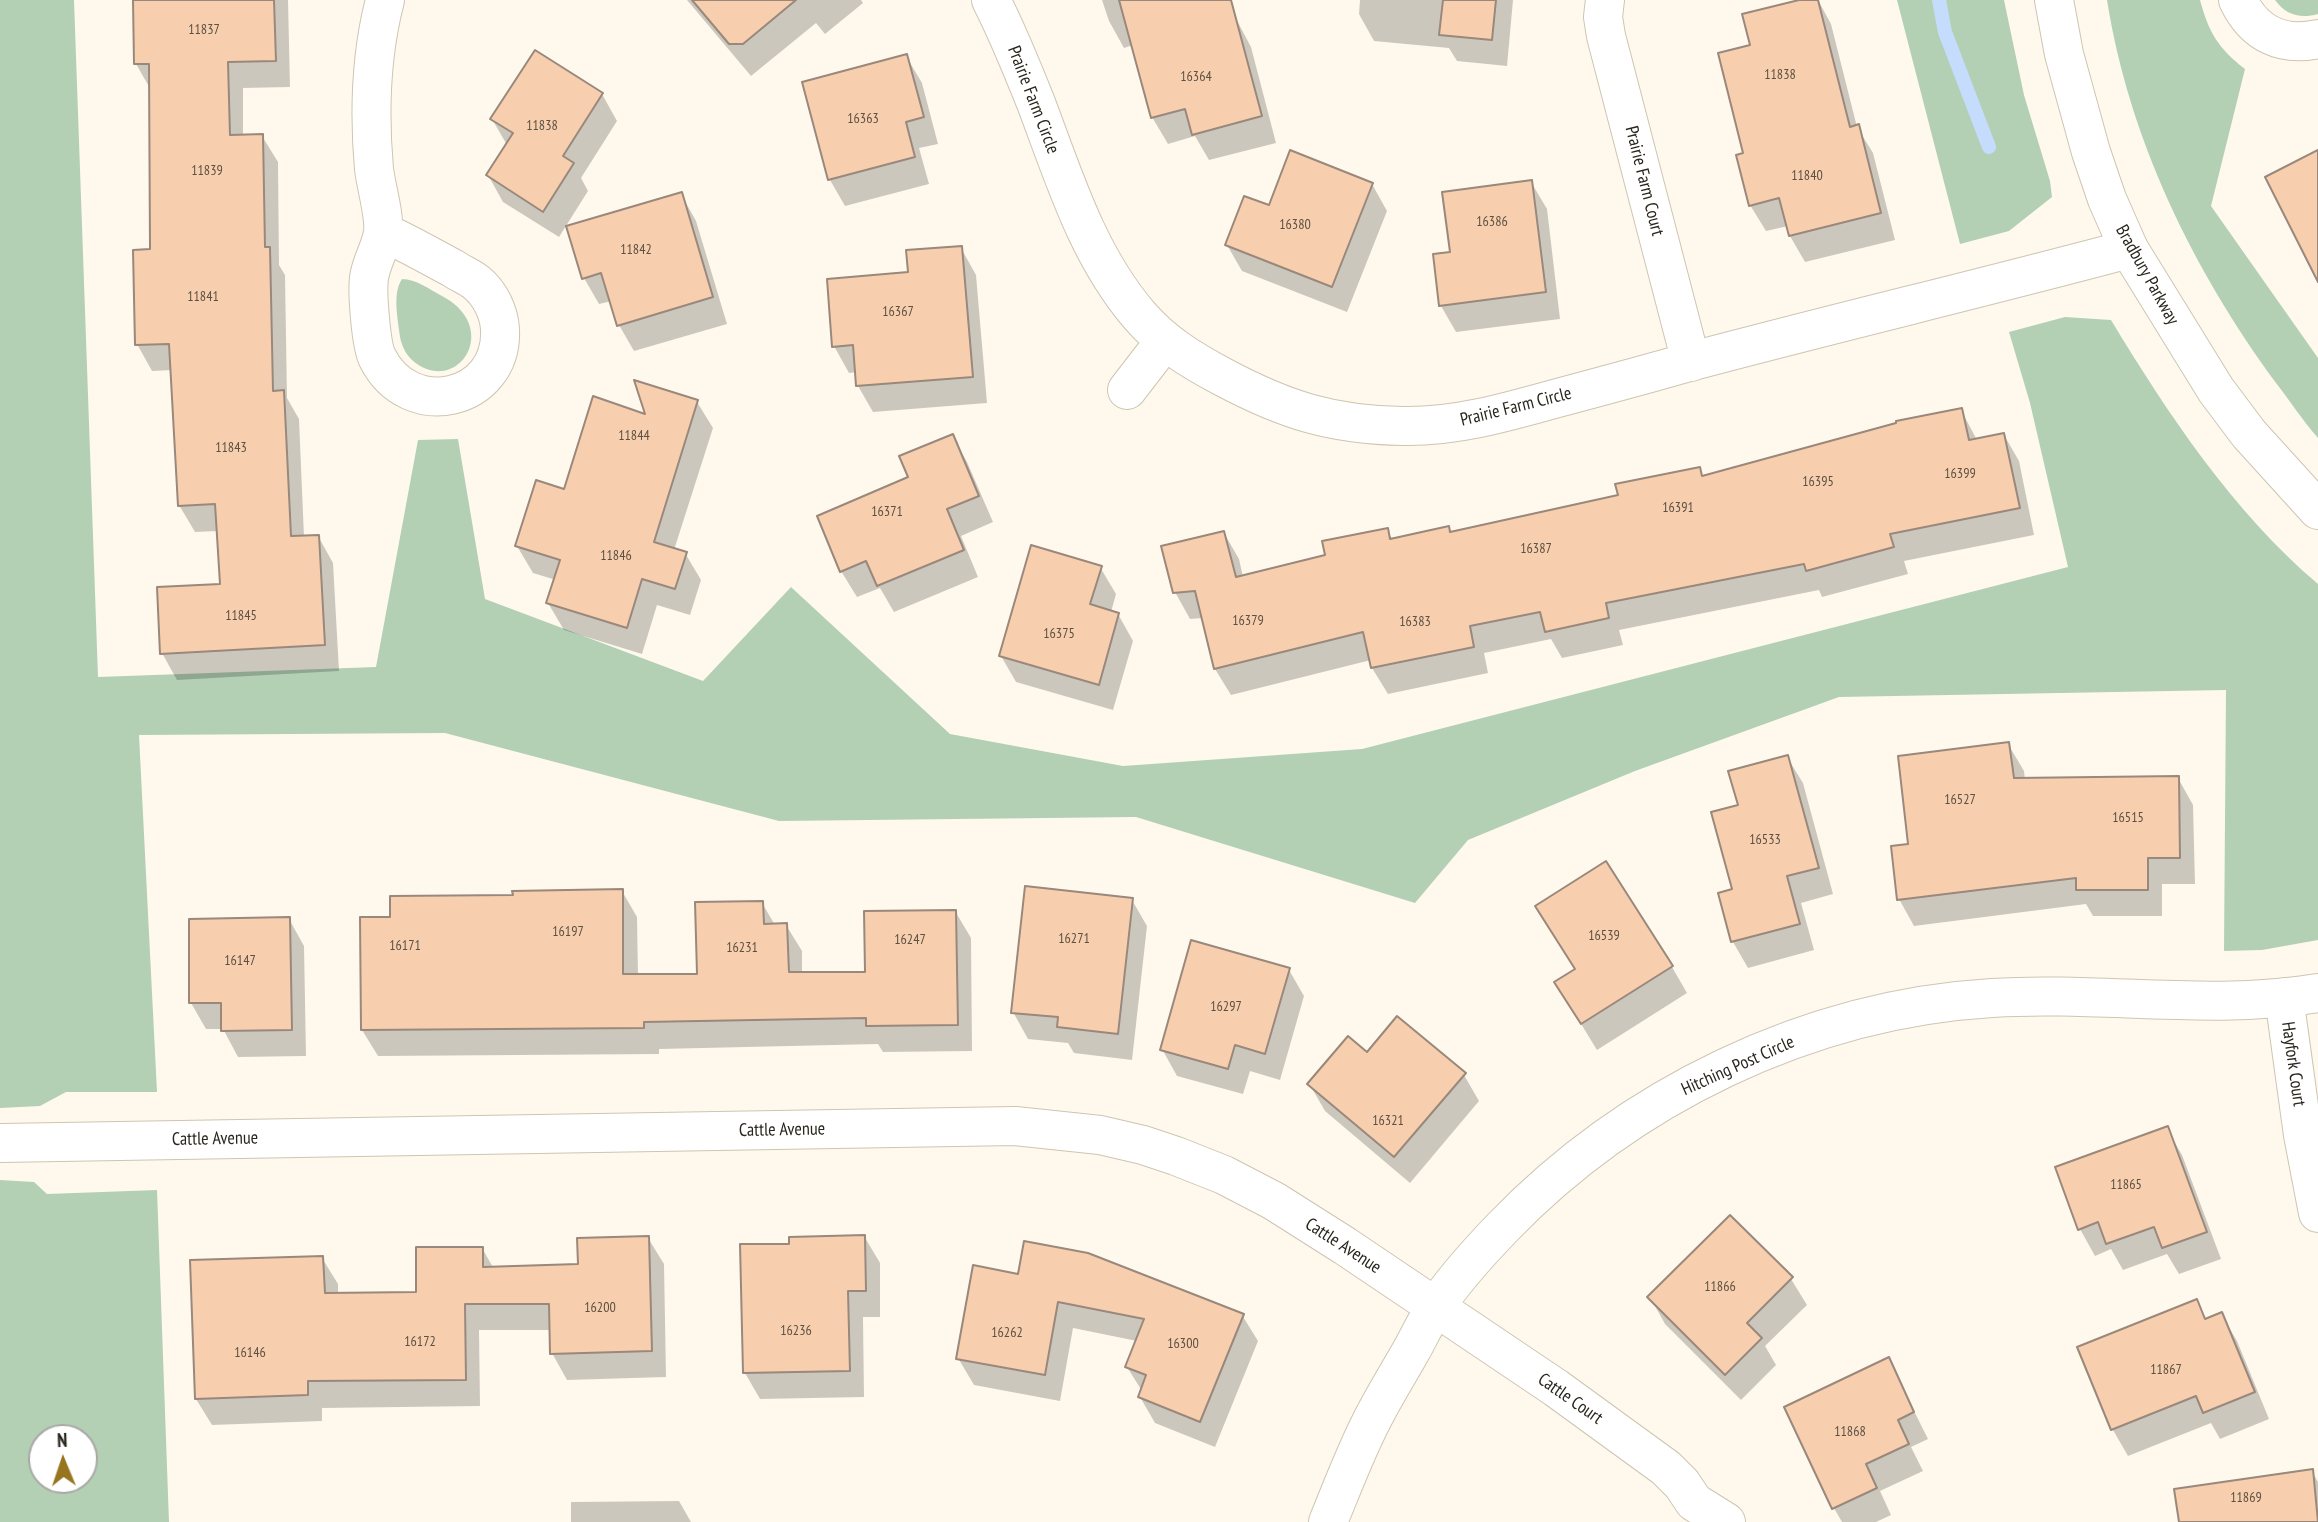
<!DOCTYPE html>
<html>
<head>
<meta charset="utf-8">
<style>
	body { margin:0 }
	#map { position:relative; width:2318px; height:1522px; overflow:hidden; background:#fff9ed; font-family:"PT Sans Narrow",sans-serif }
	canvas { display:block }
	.north { position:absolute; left:28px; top:1424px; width:70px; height:70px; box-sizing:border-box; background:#fff; border:2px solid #a9a8a5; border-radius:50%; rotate:358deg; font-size:19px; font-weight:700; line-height:28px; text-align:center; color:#29261e }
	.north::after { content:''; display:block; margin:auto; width:24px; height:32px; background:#97741e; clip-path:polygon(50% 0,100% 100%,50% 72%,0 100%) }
</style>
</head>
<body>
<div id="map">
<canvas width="2318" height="1522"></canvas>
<div class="north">N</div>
</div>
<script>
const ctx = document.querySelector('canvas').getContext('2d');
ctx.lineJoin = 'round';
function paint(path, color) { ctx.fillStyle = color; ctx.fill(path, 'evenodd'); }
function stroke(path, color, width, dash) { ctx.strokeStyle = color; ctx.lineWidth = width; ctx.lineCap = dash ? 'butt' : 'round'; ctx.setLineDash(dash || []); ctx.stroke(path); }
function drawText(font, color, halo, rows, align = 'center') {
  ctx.font = font + ' "PT Sans Narrow",sans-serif'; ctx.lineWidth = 6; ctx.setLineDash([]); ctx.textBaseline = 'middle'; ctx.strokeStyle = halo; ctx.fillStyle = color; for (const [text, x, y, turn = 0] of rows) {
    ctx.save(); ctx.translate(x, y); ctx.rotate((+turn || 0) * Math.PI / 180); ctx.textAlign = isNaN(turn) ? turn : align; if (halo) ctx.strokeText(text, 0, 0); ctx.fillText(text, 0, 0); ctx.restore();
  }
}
paint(new Path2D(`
	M 0,0 L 74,0 L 98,677 L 376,667 L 418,440 L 458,439 L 485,599 L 703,681 L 791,587 L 950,734 L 1123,766 L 1362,749 L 2068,567 L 2030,403 L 2009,332 L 2065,317 L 2111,320 C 2168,414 2233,512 2318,584 L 2318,940 L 2262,950 L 2224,951 L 2226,690 L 1839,697 L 1635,771 L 1468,840 L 1415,903 L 1136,817 L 779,821 L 445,733 L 139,735 L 157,1092 L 66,1092 L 40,1106 L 0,1108 Z
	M 1897,0 L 2004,0 L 2024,95 L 2050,181 L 2052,197 L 2009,231 L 1960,244 Z
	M 2107,0 L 2200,0 C 2209,33 2218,48 2245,69 L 2211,206 L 2318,358 L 2318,438 C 2303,421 2290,401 2276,383 C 2193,270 2129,139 2107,0 Z
	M 2275,0 L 2318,0 L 2318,14 C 2300,19 2286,15 2275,0 Z
	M 402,279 C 416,279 429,289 442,296 C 501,327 460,393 417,364 C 408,358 402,348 400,337 C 398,319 392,294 402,279 Z
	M 0,1180 L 34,1182 L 47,1194 L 157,1190 L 169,1522 L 0,1522 ZM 42,1438 L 84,1438 L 84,1480 L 42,1480 Z`), '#b3d0b5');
paint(new Path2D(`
	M 134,0 L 288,0 L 290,87 L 243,88 L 243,136 L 262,136 L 278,162 L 279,265 L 285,275 L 287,398 L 299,419 L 304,537 L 318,536 L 333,563 L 339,671 L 177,680 L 162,653 L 222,586 L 218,531 L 195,532 L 179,505 L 173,370 L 152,371 L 137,344 L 152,251 L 151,90 L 136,64 Z
	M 687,0 L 861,0 L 863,3 L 825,34 L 816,23 L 751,76 Z
	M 1102,0 L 1226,0 L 1251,47 L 1276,143 L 1209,160 L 1195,136 L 1168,144 L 1152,117 L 1133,45 L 1124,48 L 1109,21 Z
	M 1360,0 L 1513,0 L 1507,66 L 1457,61 L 1449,48 L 1374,41 L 1359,14 Z
	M 1806,0 L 1818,0 L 1831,24 L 1857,127 L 1873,153 L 1895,240 L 1805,262 L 1790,236 L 1788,226 L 1766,231 L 1750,205 L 1745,154 L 1752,47 Z
	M 906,56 L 922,83 L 938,144 L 919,148 L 929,184 L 845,206 L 830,180 L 804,83 Z
	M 602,94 L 617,121 L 581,178 L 588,191 L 559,237 L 503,202 L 488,175 L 507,145 L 492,119 Z
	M 1531,182 L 1547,209 L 1560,319 L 1456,332 L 1441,306 Z
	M 1372,184 L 1387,211 L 1347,312 L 1242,271 L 1227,245 L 1270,207 Z
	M 681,194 L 696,221 L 727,324 L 634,351 L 619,325 L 612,301 L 599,304 L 584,278 Z
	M 961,248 L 976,275 L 987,403 L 873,412 L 858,386 L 857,372 L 849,373 L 834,346 L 910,273 Z
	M 697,402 L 713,428 L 674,550 L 685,553 L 701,580 L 690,615 L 657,605 L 642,654 L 564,630 L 548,603 L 556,580 L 533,573 L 517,546 L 565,491 L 647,416 Z
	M 1961,410 L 1977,440 L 2004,435 L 2019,461 L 2034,535 L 1904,561 L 1908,574 L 1822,597 L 1819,590 L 1619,630 L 1623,645 L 1562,658 L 1551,639 L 1484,653 L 1488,673 L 1388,694 L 1372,668 L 1371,660 L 1231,695 L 1215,669 L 1203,618 L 1190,619 L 1175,592 L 1224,533 L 1239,559 L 1243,577 L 1327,557 L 1387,530 L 1393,540 L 1448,528 L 1451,534 L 1620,496 L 1699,469 L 1703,477 Z
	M 952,436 L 967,462 L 993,522 L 961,536 L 978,577 L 894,612 L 880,588 L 857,597 L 841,571 Z
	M 1100,567 L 1116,594 L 1111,612 L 1118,614 L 1133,641 L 1113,710 L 1016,682 L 1001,656 Z
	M 2008,744 L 2024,771 L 2025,780 L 2178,778 L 2193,805 L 2195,884 L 2162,884 L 2162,916 L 2093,916 L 2086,904 L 1914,926 L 1899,899 L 1910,846 Z
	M 1787,757 L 1803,783 L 1833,894 L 1801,903 L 1814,950 L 1748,968 L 1733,942 L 1720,894 L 1734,890 L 1740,806 Z
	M 622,891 L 637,917 L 638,976 L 698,976 L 762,903 L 775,925 L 786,925 L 802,951 L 802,974 L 867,974 L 955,911 L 971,938 L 972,1051 L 883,1052 L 878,1044 L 659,1049 L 659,1054 L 378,1056 L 362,1030 L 392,919 L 514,897 Z
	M 1132,900 L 1147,926 L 1132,1060 L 1074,1053 L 1068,1043 L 1028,1039 L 1013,1012 Z
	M 1537,907 L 1672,967 L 1687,993 L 1597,1050 L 1556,983 L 1576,971 Z
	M 289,919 L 304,946 L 306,1056 L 238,1057 L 223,1029 L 206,1029 L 191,1003 Z
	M 1289,970 L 1304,996 L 1280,1080 L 1250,1071 L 1243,1094 L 1177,1076 L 1162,1049 Z
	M 1464,1075 L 1479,1101 L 1410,1183 L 1325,1111 L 1310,1085 Z
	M 2167,1129 L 2182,1155 L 2221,1259 L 2179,1274 L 2167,1254 L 2123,1270 L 2111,1249 L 2095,1256 L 2080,1229 Z
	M 864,1236 L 880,1263 L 880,1317 L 863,1317 L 864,1397 L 760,1399 L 745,1373 L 791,1245 Z
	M 648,1238 L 664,1264 L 666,1377 L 567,1380 L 552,1353 L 551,1330 L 479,1330 L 480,1406 L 322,1408 L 322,1421 L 212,1425 L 196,1399 L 322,1258 L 338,1284 L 338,1295 L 418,1294 L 482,1248 L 494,1269 L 580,1266 Z
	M 975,1267 L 1242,1315 L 1258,1341 L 1215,1447 L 1155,1423 L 1140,1397 L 1142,1391 L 1127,1367 L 1137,1341 L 1073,1328 L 1060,1401 L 974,1385 L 958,1358 Z
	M 1791,1279 L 1807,1305 L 1765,1346 L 1776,1365 L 1741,1400 L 1665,1324 L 1650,1297 Z
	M 2196,1301 L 2207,1320 L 2221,1314 L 2237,1341 L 2269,1419 L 2220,1439 L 2211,1423 L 2128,1456 L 2113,1430 L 2079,1348 Z
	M 1888,1359 L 1928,1439 L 1911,1447 L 1923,1471 L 1880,1491 L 1891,1515 L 1876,1522 L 1842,1522 L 1831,1503 Z
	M 2312,1471 L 2318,1482 L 2318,1522 L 2181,1522 Z
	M 679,1501 L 691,1522 L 571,1522 L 571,1502 Z`), '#0003');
stroke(new Path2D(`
	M 1939,0 L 1945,32 L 1989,147`), '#c6dcfd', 14);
const building = new Path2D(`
	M 133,0 L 274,0 L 276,61 L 228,62 L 230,135 L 263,134 L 265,247 L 270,247 L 273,391 L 284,390 L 291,536 L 319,535 L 325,645 L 160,654 L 157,587 L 220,584 L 215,504 L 178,506 L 169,344 L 135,345 L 133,250 L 150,249 L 149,64 L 134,64 Z
	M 692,0 L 796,0 L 743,44 L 729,44 Z
	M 1119,0 L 1231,0 L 1262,116 L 1192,135 L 1185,109 L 1151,118 Z
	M 1443,0 L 1496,0 L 1492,40 L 1439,35 Z
	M 1799,0 L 1818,0 L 1850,127 L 1859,124 L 1881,213 L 1789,236 L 1779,198 L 1749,206 L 1736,155 L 1743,153 L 1718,53 L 1750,45 L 1742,14 Z
	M 535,50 L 603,93 L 563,156 L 574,163 L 543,212 L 486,175 L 513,133 L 490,119 Z
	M 907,54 L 924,117 L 906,122 L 915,157 L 828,180 L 802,82 Z
	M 1290,150 L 1373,183 L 1332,287 L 1225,245 L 1244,196 L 1269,205 Z
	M 2318,150 L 2318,282 L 2265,177 Z
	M 1532,180 L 1546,292 L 1439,306 L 1433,254 L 1450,252 L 1442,192 Z
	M 682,192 L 713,297 L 617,326 L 601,273 L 582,279 L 566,226 Z
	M 962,246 L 973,377 L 856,386 L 853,345 L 832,347 L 827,279 L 908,272 L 906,250 Z
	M 634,380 L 698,400 L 654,542 L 687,552 L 675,589 L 642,579 L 627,628 L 546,603 L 560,560 L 515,546 L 536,480 L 564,489 L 593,396 L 645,414 Z
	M 1962,408 L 1969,440 L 2004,433 L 2020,508 L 1890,534 L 1894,547 L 1806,571 L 1804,564 L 1606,603 L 1609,618 L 1545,632 L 1540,612 L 1470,626 L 1474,647 L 1371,668 L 1363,632 L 1214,669 L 1195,591 L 1173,593 L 1161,546 L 1224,531 L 1236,577 L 1325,555 L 1322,541 L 1388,528 L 1390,539 L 1449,526 L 1450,532 L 1618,495 L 1615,484 L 1700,467 L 1702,476 L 1896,423 L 1896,421 Z
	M 953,434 L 979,496 L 947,509 L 964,550 L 877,586 L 866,561 L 840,572 L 817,516 L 908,477 L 899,456 Z
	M 1031,545 L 1102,566 L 1090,604 L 1119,613 L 1099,685 L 999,656 Z
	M 2009,742 L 2014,778 L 2179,776 L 2180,858 L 2148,858 L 2148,890 L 2076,890 L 2076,878 L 1897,900 L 1891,846 L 1908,844 L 1898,756 Z
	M 1788,755 L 1819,868 L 1787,876 L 1800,924 L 1731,942 L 1718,893 L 1732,889 L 1711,812 L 1738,805 L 1728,771 Z
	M 1606,861 L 1673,966 L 1581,1024 L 1554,982 L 1575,969 L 1535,906 Z
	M 1025,886 L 1133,898 L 1118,1034 L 1057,1027 L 1058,1017 L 1011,1013 Z
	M 623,889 L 623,974 L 697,974 L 695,902 L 763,901 L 764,924 L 787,923 L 789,972 L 865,972 L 864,911 L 956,910 L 958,1025 L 866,1026 L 866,1018 L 644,1022 L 644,1028 L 361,1030 L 360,917 L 390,917 L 390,896 L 513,895 L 512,891 Z
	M 290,917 L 292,1030 L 221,1031 L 221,1003 L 189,1003 L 189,919 Z
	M 1191,940 L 1290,968 L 1265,1054 L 1235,1045 L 1228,1069 L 1160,1050 Z
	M 1397,1016 L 1466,1073 L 1394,1157 L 1307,1084 L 1348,1036 L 1367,1052 Z
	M 2168,1126 L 2207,1232 L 2162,1248 L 2154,1227 L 2106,1244 L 2098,1222 L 2078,1230 L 2055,1167 Z
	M 1730,1215 L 1793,1277 L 1747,1323 L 1762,1338 L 1725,1375 L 1647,1297 Z
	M 865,1235 L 866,1291 L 848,1291 L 850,1371 L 743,1373 L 740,1244 L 789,1244 L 789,1237 Z
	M 649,1236 L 652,1351 L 550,1354 L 549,1304 L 465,1304 L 466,1380 L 308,1381 L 308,1395 L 195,1399 L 190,1260 L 323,1256 L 325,1293 L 416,1292 L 416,1247 L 483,1247 L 483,1267 L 578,1264 L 577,1238 Z
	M 1024,1241 L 1088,1253 L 1244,1314 L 1200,1422 L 1138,1397 L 1146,1375 L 1125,1367 L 1144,1319 L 1058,1302 L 1045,1375 L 956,1359 L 973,1265 L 1018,1274 Z
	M 2197,1299 L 2205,1319 L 2222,1312 L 2255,1392 L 2203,1413 L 2196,1396 L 2111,1430 L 2077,1347 Z
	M 1889,1357 L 1914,1412 L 1898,1420 L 1909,1444 L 1866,1464 L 1877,1488 L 1832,1509 L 1784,1407 Z
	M 2313,1469 L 2318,1522 L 2179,1522 L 2174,1489 Z`);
paint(building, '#f7cfae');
stroke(building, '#99887b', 2);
const minor = new Path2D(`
	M 991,0 C 1008,33 1022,68 1036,103 C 1064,177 1087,254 1139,315 C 1163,343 1191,360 1223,377 C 1285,410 1332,425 1403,426 C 1454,427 1504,413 1554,399 C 1599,387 1644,375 1689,362 C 1835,323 1983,288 2129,249
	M 1605,0 L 1603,17 L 1606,36 L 1691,362
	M 2238,0 C 2254,34 2282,47 2318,39
	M 383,232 C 407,243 430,256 454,269 C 461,274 470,277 477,283 C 490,294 499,312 500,329 C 504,401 409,423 377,357 C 371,344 367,293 369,278 C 371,262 381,248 383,232 C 385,216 376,186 374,169 C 369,113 371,54 385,0
	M 1127,390 L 1164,342
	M 2284,997 L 2303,1135 L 2318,1213
	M 0,1143 L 1015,1126 L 1100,1135 L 1143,1145 L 1176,1156 L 1224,1175 L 1274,1201 L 1345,1246 L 1556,1388 L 1666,1468 L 1682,1484 L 1694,1502 L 1726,1522
	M 1328,1522 C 1342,1488 1355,1453 1372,1420 C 1384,1396 1398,1374 1411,1351 C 1419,1337 1426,1321 1435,1308 C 1454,1279 1478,1253 1502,1228 C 1629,1096 1808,1009 1992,998 C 2100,991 2211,1011 2318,993`);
const tertiary = new Path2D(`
	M 2054,0 L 2064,54 L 2091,152 L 2107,199 L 2129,249 L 2216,390 L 2249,434 L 2318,510`);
stroke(minor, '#cec5b2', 40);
stroke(tertiary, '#cec5b2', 40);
stroke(minor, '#fff', 38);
stroke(tertiary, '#fff', 38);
drawText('14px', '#5c5042', null, [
	["11837",204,30],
	["11838",1780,75],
	["16364",1196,77],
	["16363",863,119],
	["11838",542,126],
	["11839",207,171],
	["11840",1807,176],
	["16386",1492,222],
	["16380",1295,225],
	["11842",636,250],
	["11841",203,297],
	["16367",898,312],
	["11844",634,436],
	["11843",231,448],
	["16399",1960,474],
	["16395",1818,482],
	["16391",1678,508],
	["16371",887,512],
	["16387",1536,549],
	["11846",616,556],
	["11845",241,616],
	["16379",1248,621],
	["16383",1415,622],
	["16375",1059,634],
	["16527",1960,800],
	["16515",2128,818],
	["16533",1765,840],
	["16197",568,932],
	["16539",1604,936],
	["16271",1074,939],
	["16247",910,940],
	["16171",405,946],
	["16231",742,948],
	["16147",240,961],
	["16297",1226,1007],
	["16321",1388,1121],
	["11865",2126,1185],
	["11866",1720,1287],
	["16200",600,1308],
	["16236",796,1331],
	["16262",1007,1333],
	["16172",420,1342],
	["16300",1183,1344],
	["16146",250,1353],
	["11867",2166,1370],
	["11868",1850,1432],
	["11869",2246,1498]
]);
drawText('18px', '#29261e', '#fff', [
	["Prairie Farm Circle",1033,100,69],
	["Prairie Farm Court",1644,181,76],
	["Bradbury Parkway",2147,275,61],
	["Prairie Farm Circle",1516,407,-14],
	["Hayfork Court",2293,1064,82],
	["Hitching Post Circle",1738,1066,-24],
	["Cattle Avenue",782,1130,-1],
	["Cattle Avenue",215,1139,-1],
	["Cattle Avenue",1343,1246,33],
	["Cattle Court",1570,1399,35]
]);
</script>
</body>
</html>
